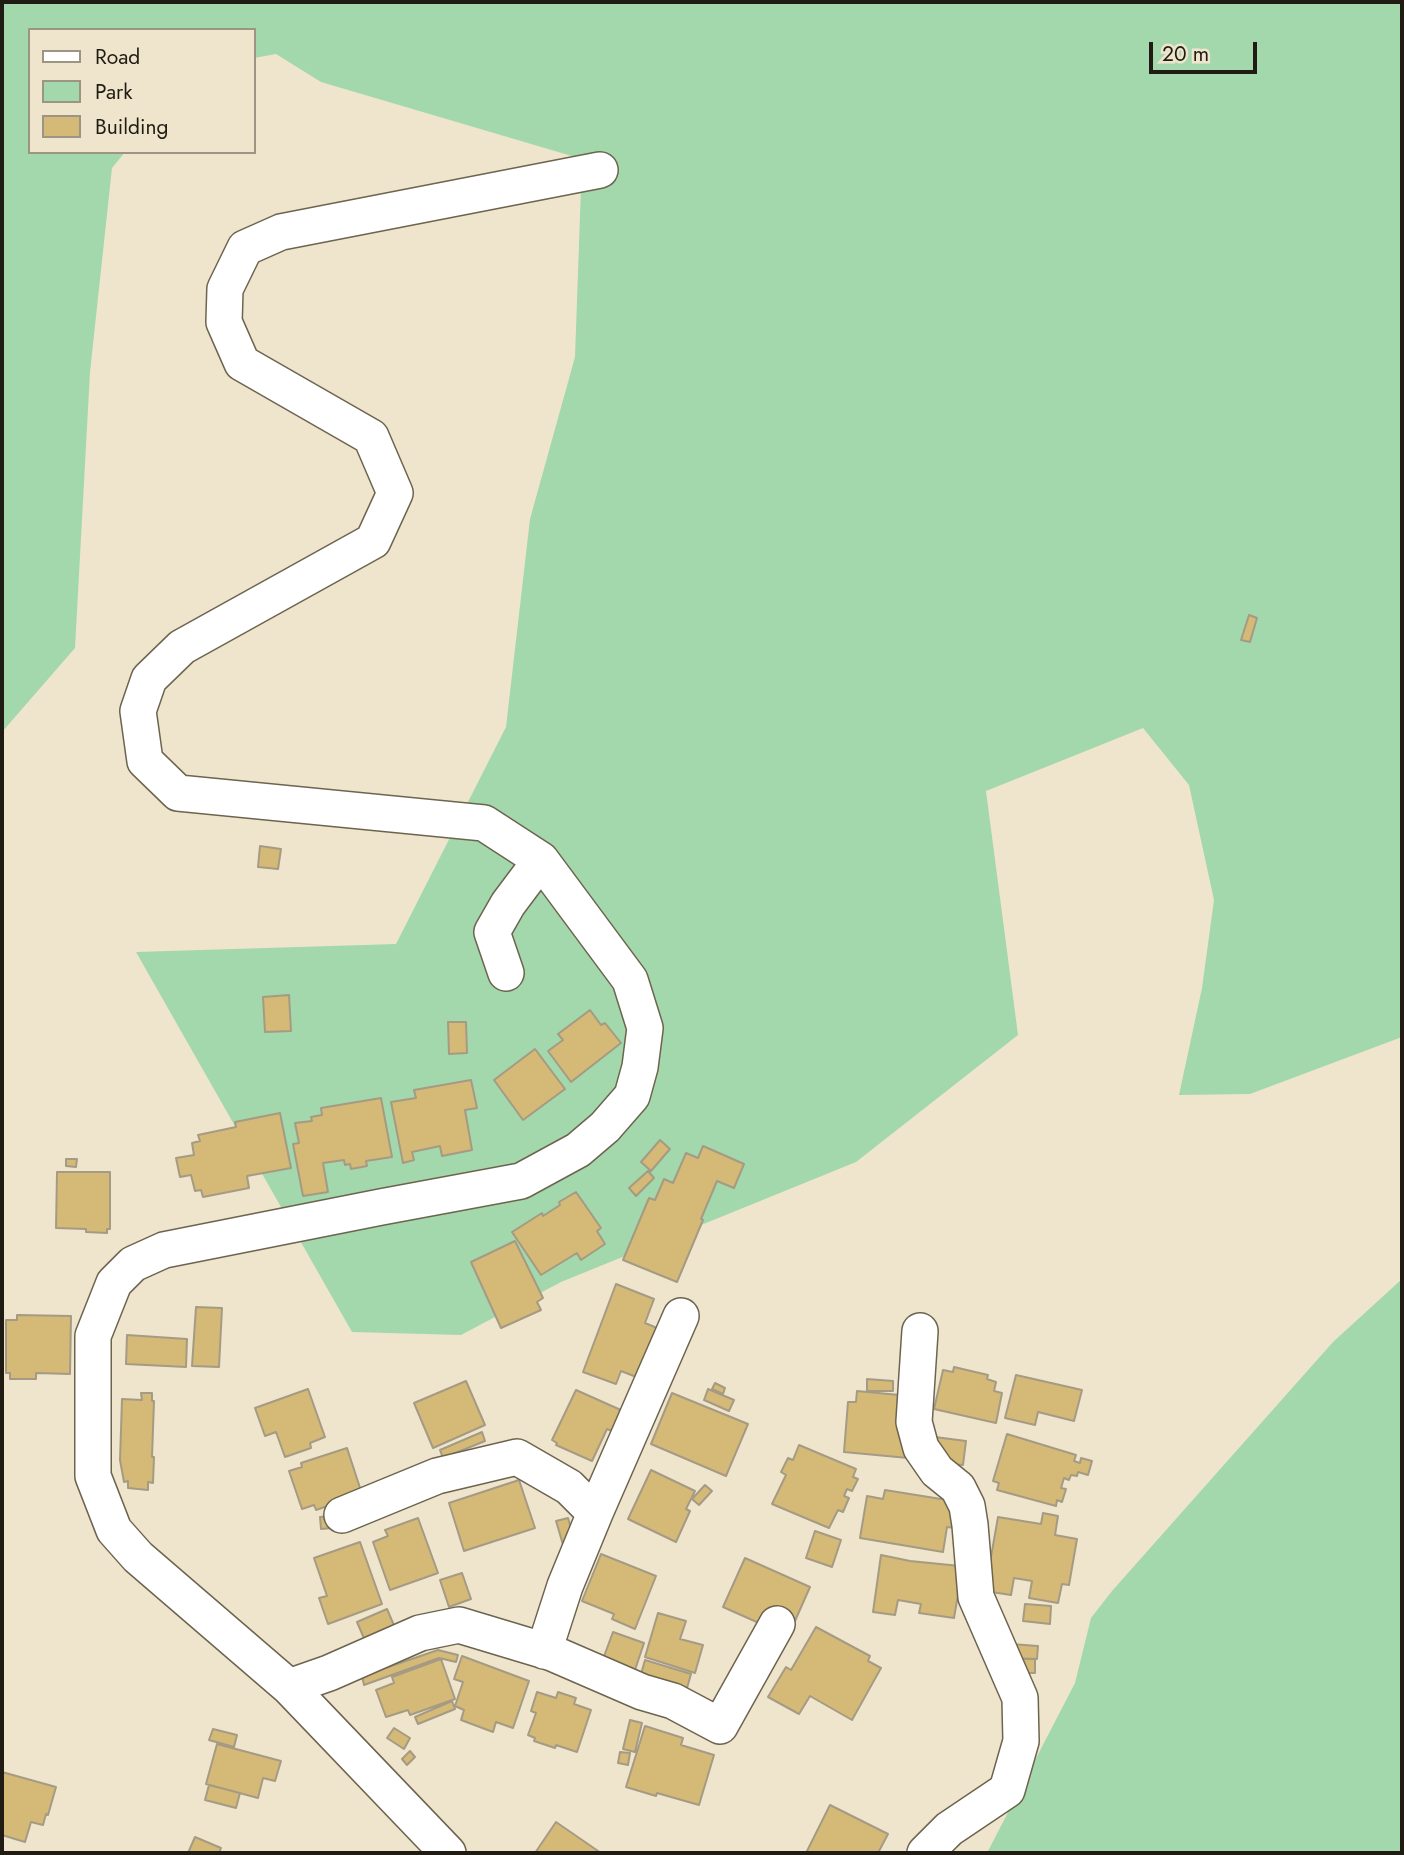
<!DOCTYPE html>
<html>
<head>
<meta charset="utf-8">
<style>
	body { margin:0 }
	#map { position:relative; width:1404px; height:1855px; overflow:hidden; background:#efe5cd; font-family:Jost,sans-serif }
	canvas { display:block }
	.frame { position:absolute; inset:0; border:4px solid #201c13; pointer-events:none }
	.legend { position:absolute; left:28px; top:28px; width:228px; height:126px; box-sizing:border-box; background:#efe5cd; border:2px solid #9c9583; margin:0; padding:9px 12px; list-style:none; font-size:21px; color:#201c13 }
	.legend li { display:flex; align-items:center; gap:14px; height:35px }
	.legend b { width:35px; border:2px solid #9c9583 }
	.scale { position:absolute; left:1149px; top:42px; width:108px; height:32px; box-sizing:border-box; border:4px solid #201c13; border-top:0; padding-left:9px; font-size:21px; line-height:24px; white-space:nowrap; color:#201c13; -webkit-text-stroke:5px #efe5cd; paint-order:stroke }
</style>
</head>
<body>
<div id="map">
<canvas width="1404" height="1855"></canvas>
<div class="frame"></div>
<ul class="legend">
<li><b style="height:9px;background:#fff"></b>Road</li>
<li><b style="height:19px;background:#a2d8ab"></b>Park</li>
<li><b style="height:19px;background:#d5b976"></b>Building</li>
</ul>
<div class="scale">20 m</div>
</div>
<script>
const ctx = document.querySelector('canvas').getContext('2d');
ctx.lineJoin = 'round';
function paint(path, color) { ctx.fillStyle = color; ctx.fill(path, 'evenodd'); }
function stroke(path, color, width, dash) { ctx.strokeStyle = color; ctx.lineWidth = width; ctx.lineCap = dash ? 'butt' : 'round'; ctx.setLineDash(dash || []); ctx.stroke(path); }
paint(new Path2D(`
	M 2,2 L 1402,2 L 1402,1037 L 1250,1094 L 1179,1095 L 1202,988 L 1214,900 L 1189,785 L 1143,728 L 986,791 L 1018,1035 L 856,1162 L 561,1282 L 461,1335 L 352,1332 L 136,952 L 396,944 L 506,727 L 530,519 L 575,357 L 582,159 L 321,82 L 276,54 L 254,58 L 254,30 L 30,30 L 30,152 L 125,152 L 112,168 L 90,372 L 75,648 L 2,732 Z
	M 1402,1279 L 1402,1853 L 987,1853 L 1075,1683 L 1091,1618 L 1112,1591 L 1333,1342 Z`), '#a2d8ab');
const building = new Path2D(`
	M 1249,615 L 1257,618 L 1250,642 L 1241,640 Z
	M 260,846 L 281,849 L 278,869 L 258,867 Z
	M 289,995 L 291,1031 L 265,1032 L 263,997 Z
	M 590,1010 L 601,1025 L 605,1023 L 621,1043 L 571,1082 L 548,1051 L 563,1040 L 558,1034 Z
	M 448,1022 L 466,1022 L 467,1053 L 449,1054 Z
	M 535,1049 L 565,1089 L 523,1120 L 494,1080 Z
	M 471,1080 L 477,1108 L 465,1110 L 472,1150 L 442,1156 L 440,1146 L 412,1152 L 414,1160 L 403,1163 L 391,1102 L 416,1098 L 414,1090 Z
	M 381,1098 L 392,1157 L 366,1161 L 367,1166 L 351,1169 L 350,1164 L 345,1165 L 344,1160 L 323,1163 L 328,1192 L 303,1196 L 293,1144 L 299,1143 L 295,1123 L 312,1121 L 311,1117 L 322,1115 L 321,1108 Z
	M 280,1113 L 291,1168 L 247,1176 L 249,1188 L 203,1197 L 201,1190 L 195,1191 L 191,1175 L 180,1177 L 176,1158 L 194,1155 L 192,1143 L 200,1141 L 198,1135 L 236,1127 L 235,1122 Z
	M 660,1140 L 670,1149 L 651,1171 L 641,1162 Z
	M 703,1146 L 744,1164 L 734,1188 L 717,1181 L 701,1219 L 703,1220 L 677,1282 L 623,1260 L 649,1198 L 655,1200 L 664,1179 L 673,1183 L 686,1153 L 698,1158 Z
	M 66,1159 L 77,1159 L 76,1167 L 66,1166 Z
	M 648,1171 L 654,1178 L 636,1196 L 629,1188 Z
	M 57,1172 L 110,1172 L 110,1229 L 107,1229 L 107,1233 L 86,1232 L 86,1229 L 56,1228 Z
	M 576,1192 L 601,1228 L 597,1231 L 605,1244 L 581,1260 L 577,1253 L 541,1275 L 512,1232 L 542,1213 L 543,1216 L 560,1205 L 559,1202 Z
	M 515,1241 L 543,1298 L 537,1302 L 541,1310 L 501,1328 L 471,1262 Z
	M 616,1284 L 654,1299 L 645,1323 L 657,1328 L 639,1378 L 621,1371 L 616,1384 L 583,1372 Z
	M 196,1307 L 222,1308 L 219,1367 L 192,1366 Z
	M 17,1315 L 71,1316 L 70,1374 L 36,1373 L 36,1379 L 10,1379 L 10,1373 L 6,1373 L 6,1320 L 17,1320 Z
	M 127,1335 L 187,1339 L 186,1367 L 126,1364 Z
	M 954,1367 L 988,1375 L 987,1379 L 996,1382 L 994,1391 L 1002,1393 L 996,1423 L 934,1409 L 943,1370 L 953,1372 Z
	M 1016,1375 L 1082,1390 L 1074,1421 L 1038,1412 L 1035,1425 L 1005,1418 Z
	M 867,1379 L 893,1381 L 893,1391 L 867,1391 Z
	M 466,1381 L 485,1425 L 433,1448 L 414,1403 Z
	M 715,1383 L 725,1388 L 723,1394 L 712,1389 Z
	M 308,1389 L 325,1437 L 310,1443 L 311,1448 L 285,1457 L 276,1432 L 265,1436 L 255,1408 Z
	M 708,1389 L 734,1400 L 729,1411 L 704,1400 Z
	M 576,1390 L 623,1411 L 614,1432 L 607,1429 L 592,1461 L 556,1445 L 557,1443 L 552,1440 Z
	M 857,1391 L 910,1396 L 908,1458 L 844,1452 L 848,1402 L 856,1402 Z
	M 141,1393 L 152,1393 L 152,1401 L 154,1401 L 152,1457 L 154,1457 L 153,1483 L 148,1482 L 148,1490 L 128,1488 L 128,1481 L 124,1482 L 120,1460 L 122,1399 L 142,1400 Z
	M 672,1393 L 748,1424 L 726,1476 L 651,1444 Z
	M 482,1432 L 485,1441 L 443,1458 L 440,1450 Z
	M 1007,1434 L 1076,1455 L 1074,1461 L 1080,1463 L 1081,1458 L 1092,1461 L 1088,1475 L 1078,1472 L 1077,1476 L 1071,1475 L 1069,1480 L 1064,1478 L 1061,1488 L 1066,1489 L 1062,1502 L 1057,1500 L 1056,1506 L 997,1490 L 999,1483 L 993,1481 Z
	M 935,1437 L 966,1441 L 963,1465 L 950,1464 L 934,1440 Z
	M 799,1445 L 856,1469 L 853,1477 L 858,1479 L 852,1491 L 847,1489 L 844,1496 L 849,1498 L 843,1512 L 838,1510 L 829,1528 L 772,1504 L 786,1475 L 781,1472 L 788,1458 L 793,1460 Z
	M 347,1448 L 362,1494 L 316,1510 L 314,1505 L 302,1509 L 289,1471 L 302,1467 L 301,1463 Z
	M 651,1470 L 695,1491 L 686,1509 L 690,1511 L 676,1542 L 628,1519 Z
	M 519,1480 L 535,1528 L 464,1551 L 449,1503 Z
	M 705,1485 L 712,1491 L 699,1505 L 692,1499 Z
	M 885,1490 L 941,1499 L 941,1496 L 960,1503 L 955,1528 L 947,1527 L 943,1552 L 860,1538 L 867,1496 L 883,1499 Z
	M 1043,1513 L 1058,1516 L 1055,1535 L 1077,1539 L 1069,1585 L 1062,1584 L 1058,1603 L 1029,1598 L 1032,1581 L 1014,1578 L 1011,1595 L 985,1591 L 998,1517 L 1041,1524 Z
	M 330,1516 L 332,1528 L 321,1529 L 320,1517 Z
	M 418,1518 L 438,1573 L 390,1590 L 373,1542 L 388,1536 L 385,1530 Z
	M 568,1518 L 576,1545 L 564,1548 L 556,1521 Z
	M 815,1531 L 841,1540 L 832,1567 L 806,1558 Z
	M 360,1542 L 382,1604 L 328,1624 L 319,1598 L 327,1596 L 314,1558 Z
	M 601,1554 L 656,1576 L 635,1629 L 612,1619 L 614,1614 L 582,1601 Z
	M 881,1555 L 910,1561 L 960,1566 L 959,1589 L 954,1618 L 919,1613 L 921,1604 L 898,1600 L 895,1615 L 873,1612 Z
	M 745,1558 L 810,1587 L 791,1630 L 768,1627 L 723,1607 Z
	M 462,1573 L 471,1599 L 449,1607 L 440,1580 Z
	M 1025,1604 L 1051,1606 L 1050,1624 L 1023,1621 Z
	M 387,1609 L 396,1630 L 366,1643 L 357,1622 Z
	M 658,1613 L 686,1621 L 680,1639 L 703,1645 L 695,1673 L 645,1657 Z
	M 816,1627 L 870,1656 L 868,1661 L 881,1668 L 852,1720 L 810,1696 L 799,1714 L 768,1697 L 786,1667 L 791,1670 Z
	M 613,1632 L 644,1643 L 635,1670 L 603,1659 Z
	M 1011,1644 L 1038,1646 L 1037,1659 L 1010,1658 Z
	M 438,1650 L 458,1655 L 456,1662 L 439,1658 L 364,1685 L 362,1676 Z
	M 462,1656 L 529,1681 L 513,1728 L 496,1722 L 493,1732 L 461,1720 L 464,1710 L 455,1706 L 463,1682 L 454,1679 Z
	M 441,1659 L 455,1699 L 410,1715 L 408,1710 L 386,1717 L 376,1690 L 394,1683 L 392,1677 Z
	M 1017,1659 L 1035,1659 L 1035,1673 L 1017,1673 Z
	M 645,1660 L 691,1674 L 687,1688 L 641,1674 Z
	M 537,1692 L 556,1698 L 558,1692 L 576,1698 L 574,1704 L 591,1710 L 577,1752 L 556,1745 L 555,1748 L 534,1741 L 535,1738 L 528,1735 L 536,1713 L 531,1711 Z
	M 452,1701 L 455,1709 L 418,1724 L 415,1717 Z
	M 630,1720 L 642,1723 L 635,1752 L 623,1749 Z
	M 645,1726 L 683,1738 L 681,1745 L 714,1755 L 699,1805 L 657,1793 L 656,1796 L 626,1787 Z
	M 394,1728 L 410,1738 L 404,1749 L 387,1738 Z
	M 213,1729 L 237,1735 L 234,1747 L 209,1740 Z
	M 217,1744 L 281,1761 L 275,1781 L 263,1778 L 258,1798 L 206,1784 Z
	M 410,1751 L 415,1757 L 407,1765 L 402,1759 Z
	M 620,1752 L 630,1753 L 628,1765 L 618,1763 Z
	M 2,1772 L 56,1787 L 48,1815 L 46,1814 L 43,1825 L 31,1822 L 25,1842 L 2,1835 Z
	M 209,1785 L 240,1793 L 236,1808 L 205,1800 Z
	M 830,1805 L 888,1834 L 878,1853 L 806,1853 Z
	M 556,1822 L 601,1853 L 535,1853 Z
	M 195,1837 L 221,1848 L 219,1853 L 188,1853 Z`);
paint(building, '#d5b976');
stroke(building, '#a59b84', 2);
const street = new Path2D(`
	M 506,973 L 492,932 L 508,904 L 541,860
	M 920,1331 L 914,1422 L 921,1448 L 937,1471 L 958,1488 L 967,1506 L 970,1525 L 976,1597 L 1020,1698 L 1021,1741 L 1007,1790 L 949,1829 L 925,1853
	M 595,1513 L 681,1316
	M 342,1515 L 437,1476 L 517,1457 L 569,1487 L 595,1513 L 565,1586 L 544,1651
	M 289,1687 L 329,1673 L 420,1633 L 459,1625 L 552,1653 L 642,1692 L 673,1701 L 720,1726 L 777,1624
	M 448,1853 L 289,1687 L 138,1557 L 114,1530 L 93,1476 L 93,1336 L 114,1283 L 133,1264 L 164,1250 L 381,1207 L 521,1181 L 578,1150 L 605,1127 L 632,1096 L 640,1067 L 645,1028 L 630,980 L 541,860 L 484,823 L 178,793 L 145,761 L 138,711 L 149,679 L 182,647 L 373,541 L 395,493 L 371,437 L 242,363 L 224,322 L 225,289 L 245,248 L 281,232 L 600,170`);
stroke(street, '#6d644f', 38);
stroke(street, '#fff', 35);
</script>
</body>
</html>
